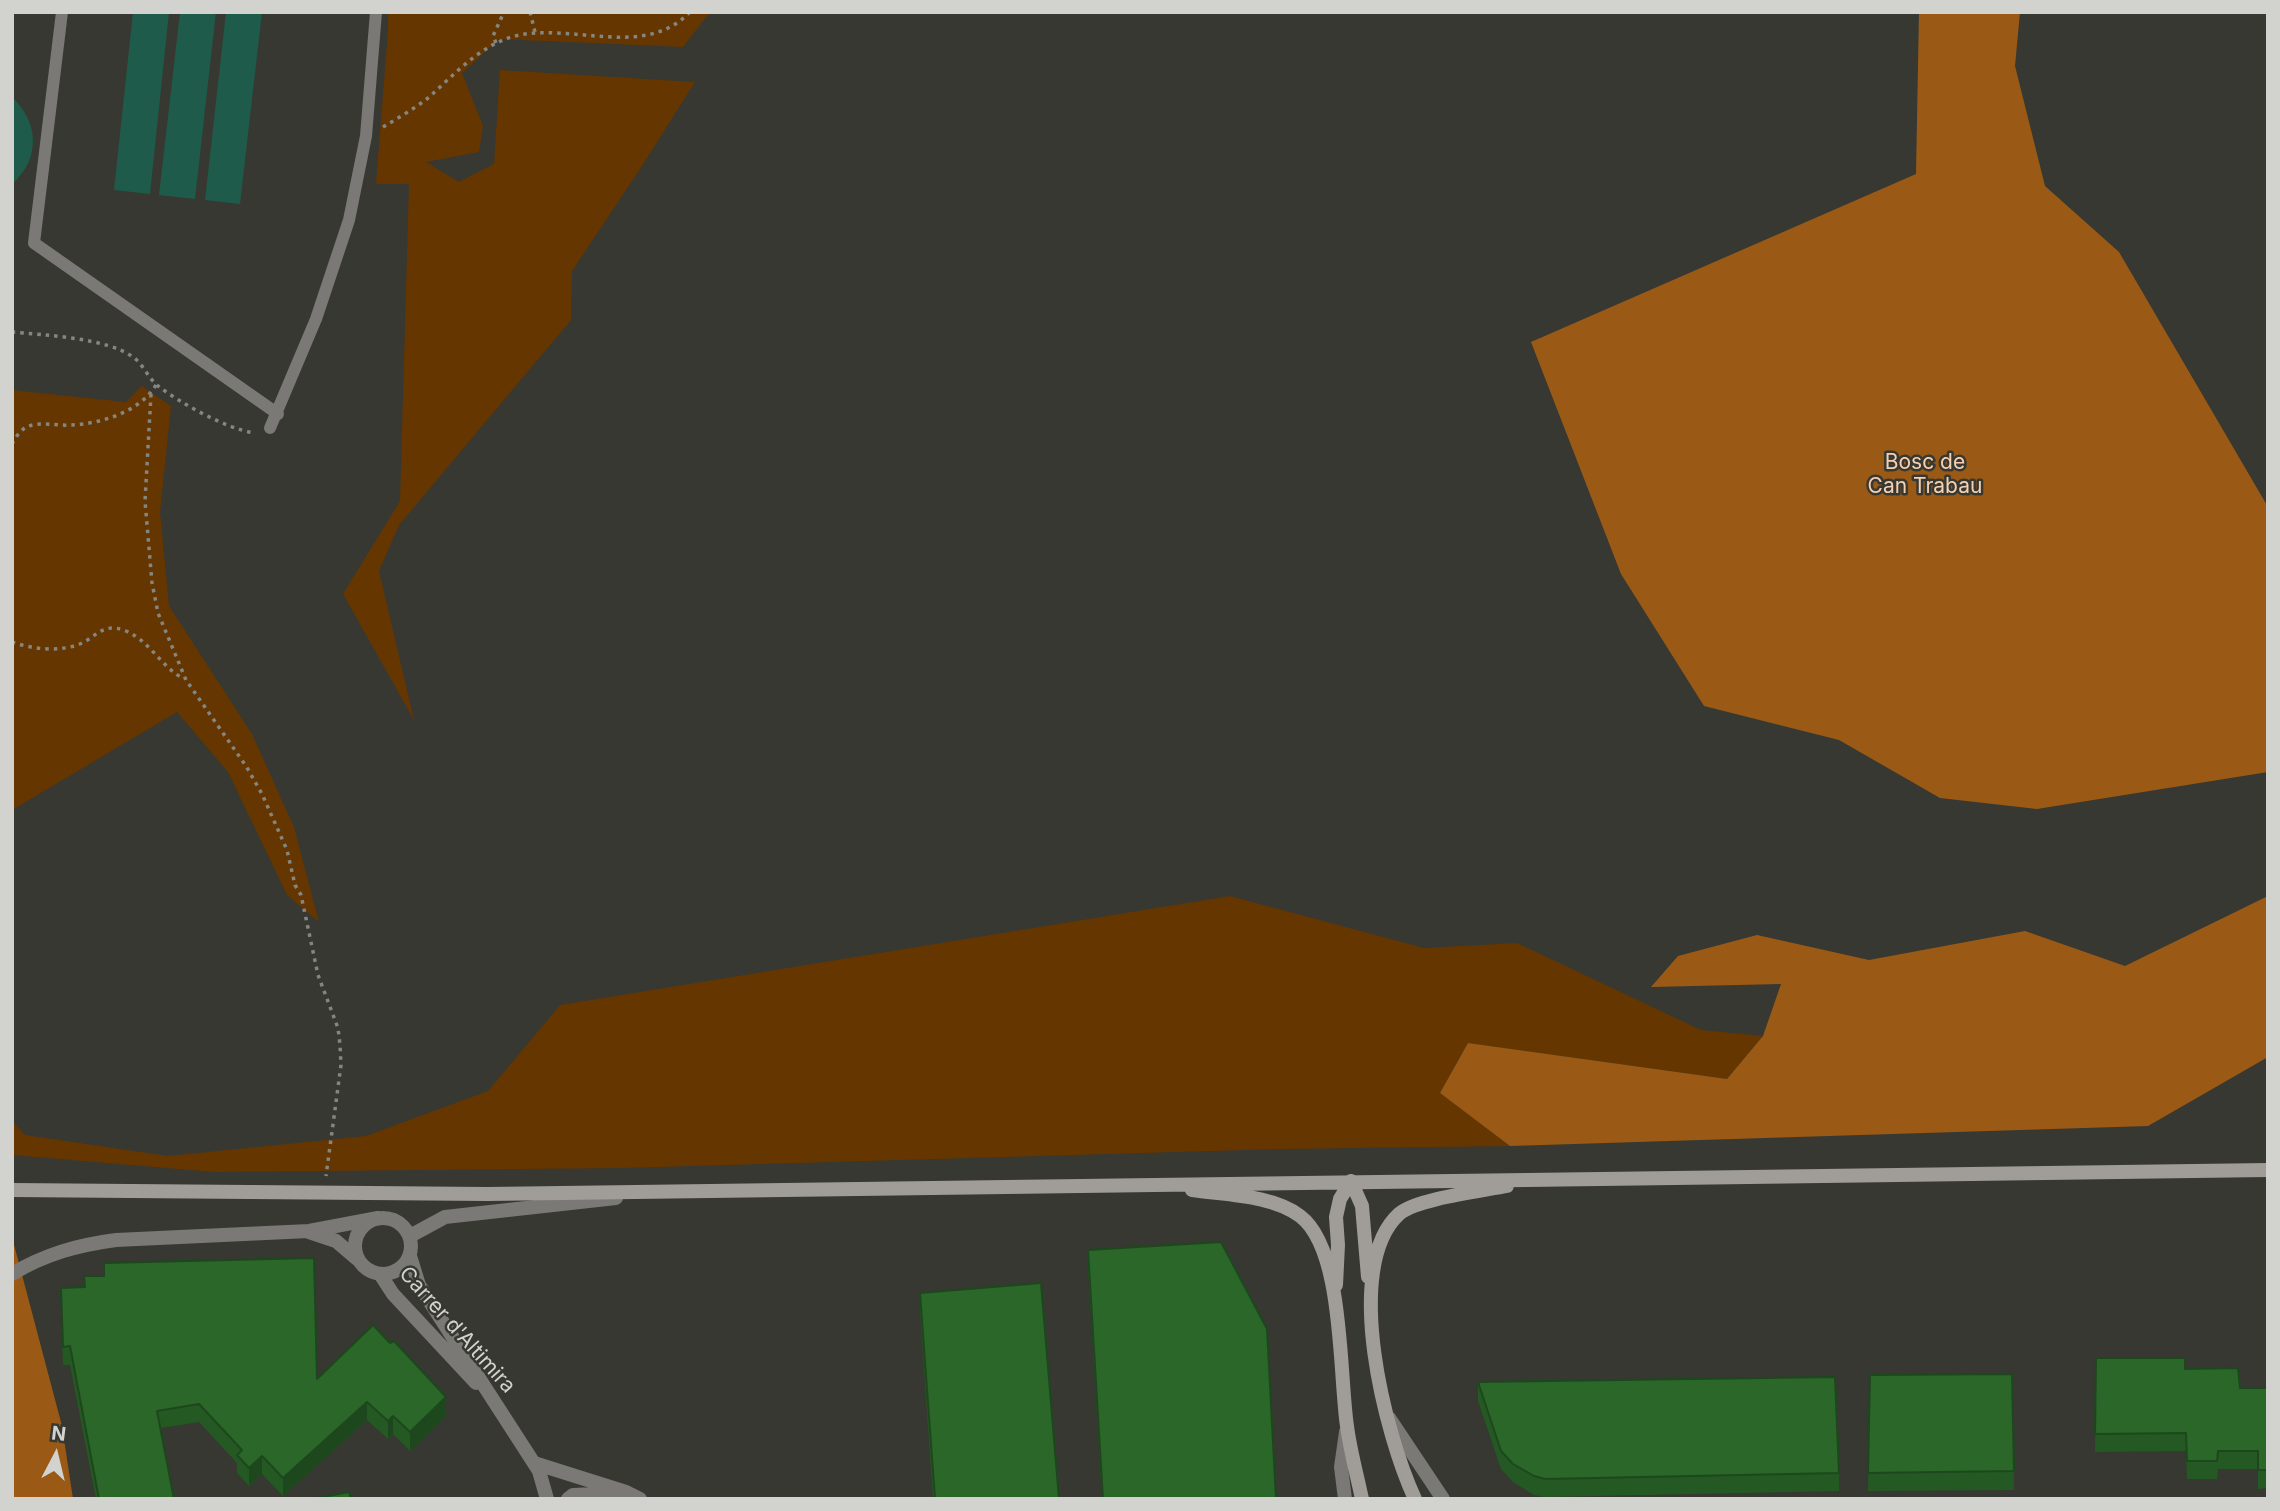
<!DOCTYPE html>
<html>
<head>
<meta charset="utf-8">
<style>
	body { margin:0 }
	#map { position:relative; width:2280px; height:1511px; overflow:hidden; background:#373831; font-family:Inter,sans-serif }
	canvas { display:block }
	.frame { position:absolute; inset:0; border:14px solid #d2d3cf; pointer-events:none }
	.north { position:absolute; left:21px; top:1420px; width:70px; height:70px; -webkit-text-stroke:5px #373831; paint-order:stroke; rotate:7deg; font-size:19px; font-weight:700; line-height:28px; text-align:center; color:#d2d3cf }
	.north::after { content:''; display:block; margin:auto; width:24px; height:32px; background:#d2d3cf; clip-path:polygon(50% 0,100% 100%,50% 72%,0 100%) }
</style>
</head>
<body>
<div id="map">
<canvas width="2280" height="1511"></canvas>
<div class="frame"></div>
<div class="north">N</div>
</div>
<script>
const ctx = document.querySelector('canvas').getContext('2d');
ctx.lineJoin = 'round';
function paint(path, color) { ctx.fillStyle = color; ctx.fill(path, 'evenodd'); }
function stroke(path, color, width, dash) { ctx.strokeStyle = color; ctx.lineWidth = width; ctx.lineCap = dash ? 'butt' : 'round'; ctx.setLineDash(dash || []); ctx.stroke(path); }
function drawText(font, color, halo, rows, align = 'center') {
  ctx.font = font + ' Inter,sans-serif'; ctx.lineWidth = 5; ctx.setLineDash([]); ctx.textBaseline = 'middle'; ctx.strokeStyle = halo; ctx.fillStyle = color; for (const [text, x, y, turn = 0] of rows) {
    ctx.save(); ctx.translate(x, y); ctx.rotate((+turn || 0) * Math.PI / 180); ctx.textAlign = isNaN(turn) ? turn : align; if (halo) ctx.strokeText(text, 0, 0); ctx.fillText(text, 0, 0); ctx.restore();
  }
}
paint(new Path2D(`
	M 388,12 L 713,12 L 706,17 L 683,47 L 499,39 L 462,73 L 483,126 L 479,152 L 426,162 L 459,182 L 494,164 L 500,70 L 695,82 L 640,169 L 572,271 L 571,320 L 399,525 L 379,571 L 414,720 L 343,594 L 400,501 L 409,184 L 376,184 L 388,31 Z
	M 142,386 L 171,406 L 160,512 L 169,606 L 252,734 L 294,827 L 319,922 L 287,895 L 228,772 L 177,712 L 12,810 L 12,390 L 126,402 Z
	M 1230,896 L 1424,948 L 1517,943 L 1701,1030 L 1763,1036 L 1727,1079 L 1468,1043 L 1440,1093 L 1510,1146 L 1281,1149 L 623,1168 L 214,1172 L 12,1155 L 12,1121 L 25,1135 L 168,1156 L 366,1136 L 488,1091 L 560,1005 Z`), '#653600');
paint(new Path2D(`
	M 1919,12 L 2020,12 L 2015,66 L 2045,186 L 2119,252 L 2268,507 L 2268,772 L 2037,809 L 1940,798 L 1839,740 L 1704,706 L 1621,574 L 1531,342 L 1916,174 Z
	M 2268,896 L 2268,1057 L 2148,1126 L 1510,1146 L 1440,1093 L 1468,1043 L 1727,1079 L 1763,1036 L 1781,984 L 1651,987 L 1678,956 L 1757,935 L 1869,960 L 2025,931 L 2125,966 Z
	M 12,1237 L 62,1426 L 73,1499 L 12,1499 Z`), '#9a5a16');
paint(new Path2D(`
	M 133,12 L 169,12 L 150,194 L 114,190 Z
	M 180,12 L 216,12 L 195,199 L 159,195 Z
	M 226,12 L 262,12 L 240,204 L 205,200 Z
	M 12,97 C 39,122 41,159 12,184 Z`), '#1f5b4a');
stroke(new Path2D(`
	M 530,12 L 535,32
	M 496,43 L 493,36 L 504,12
	M 383,127 C 398,118 414,109 428,98 C 454,75 480,45 515,36 C 572,22 644,60 690,12
	M 12,332 C 45,335 107,338 133,357 C 143,364 148,378 158,386 C 182,404 225,428 254,433
	M 151,394 L 145,501 L 152,583 L 158,613 L 186,680 L 246,766 L 262,794 L 287,850 L 295,885 L 301,895 L 318,975 L 338,1028 L 340,1045 L 341,1065 L 326,1176
	M 12,444 C 15,438 20,431 26,427 C 40,421 55,426 70,425 C 100,424 140,412 156,385
	M 12,642 C 32,649 57,652 77,645 C 96,639 101,621 126,631 C 150,641 161,667 184,679`), '#858680', 3.5, [3.5, 5]);
stroke(new Path2D(`
	M 62,12 L 34,243 L 278,414
	M 270,428 L 316,319 L 349,220 L 366,136 L 376,12`), '#7a7975', 12);
stroke(new Path2D(`
	M355 1246a28 28 0 1 1 56 0a28 28 0 1 1-56 0Z
	M 309,1232 L 336,1241 L 357,1259
	M 410,1236 L 445,1217 L 616,1198
	M 410,1256 L 419,1285 L 539,1471 L 547,1499
	M 12,1274 C 45,1254 78,1245 116,1240 L 309,1231 L 378,1218
	M 380,1274 L 393,1294 L 476,1383
	M 1389,1418 L 1443,1499
	M 534,1463 L 626,1492 L 640,1499
	M 568,1499 L 573,1495 L 615,1493
	M 1345,1499 L 1341,1467 L 1346,1432`), '#7a7975', 14);
stroke(new Path2D(`
	M 1351,1181 L 1362,1206 L 1368,1277
	M 12,1190 L 487,1194 L 2268,1170
	M 1192,1190 C 1226,1195 1272,1195 1300,1216 C 1344,1249 1339,1373 1347,1426 C 1350,1450 1357,1475 1362,1499
	M 1336,1285 L 1338,1245 L 1336,1217 L 1340,1199 L 1351,1181
	M 1415,1499 C 1386,1437 1341,1267 1399,1214 C 1416,1199 1482,1191 1507,1186`), '#a09d98', 14);
paint(new Path2D(`
	M 1088,1250 L 1276,1499 L 1102,1499 L 1088,1268 Z
	M 920,1293 L 1059,1499 L 933,1499 L 920,1311 Z
	M 61,1306 L 317,1379 L 446,1416 L 410,1451 L 393,1434 L 388,1439 L 367,1420 L 283,1496 L 262,1474 L 249,1486 L 237,1473 L 237,1463 L 199,1422 L 161,1428 L 174,1499 L 96,1499 L 70,1365 L 63,1365 Z
	M 2096,1358 L 2185,1369 L 2240,1388 L 2268,1388 L 2268,1488 L 2258,1489 L 2258,1469 L 2218,1469 L 2217,1479 L 2187,1479 L 2186,1451 L 2095,1452 Z
	M 2012,1374 L 2014,1490 L 1868,1491 L 1870,1375 Z
	M 1478,1382 L 1839,1473 L 1839,1491 L 1545,1497 L 1534,1495 L 1513,1482 L 1501,1469 L 1478,1401 Z`), '#245923');
paint(new Path2D(`
	M 446,1397 L 446,1416 L 410,1451 L 410,1432 Z
	M 367,1402 L 367,1420 L 283,1496 L 283,1478 Z
	M 393,1416 L 393,1434 L 388,1439 L 388,1421 Z
	M 262,1456 L 262,1474 L 249,1486 L 249,1468 Z`), '#1d481d');
const building = new Path2D(`
	M 1221,1242 L 1267,1329 L 1276,1499 L 1103,1499 L 1088,1250 Z
	M 314,1258 L 317,1379 L 373,1325 L 390,1343 L 394,1341 L 446,1397 L 410,1432 L 393,1416 L 388,1421 L 367,1402 L 283,1478 L 262,1456 L 249,1468 L 237,1455 L 242,1450 L 199,1404 L 157,1411 L 174,1499 L 99,1499 L 70,1346 L 63,1347 L 61,1288 L 85,1287 L 84,1276 L 104,1276 L 104,1263 Z
	M 1041,1283 L 1059,1499 L 935,1499 L 920,1293 Z
	M 2096,1358 L 2185,1358 L 2185,1369 L 2238,1368 L 2240,1388 L 2268,1388 L 2268,1470 L 2258,1470 L 2258,1451 L 2218,1451 L 2217,1461 L 2187,1461 L 2186,1433 L 2095,1434 Z
	M 2012,1374 L 2014,1471 L 1868,1473 L 1870,1375 Z
	M 1835,1377 L 1839,1473 L 1545,1479 L 1534,1476 L 1513,1464 L 1501,1451 L 1478,1382 Z
	M 349,1492 L 351,1499 L 313,1499 Z`);
paint(building, '#2a6729');
stroke(building, '#1d481d', 2);
drawText('21px', '#f4cfb1', '#373831', [
	["Bosc de",1925,463],
	["Can Trabau",1925,487]
]);
drawText('21px', '#d2d3cf', '#373831', [
	["Carrer d'Altimira",457,1330,48]
]);
</script>
</body>
</html>
